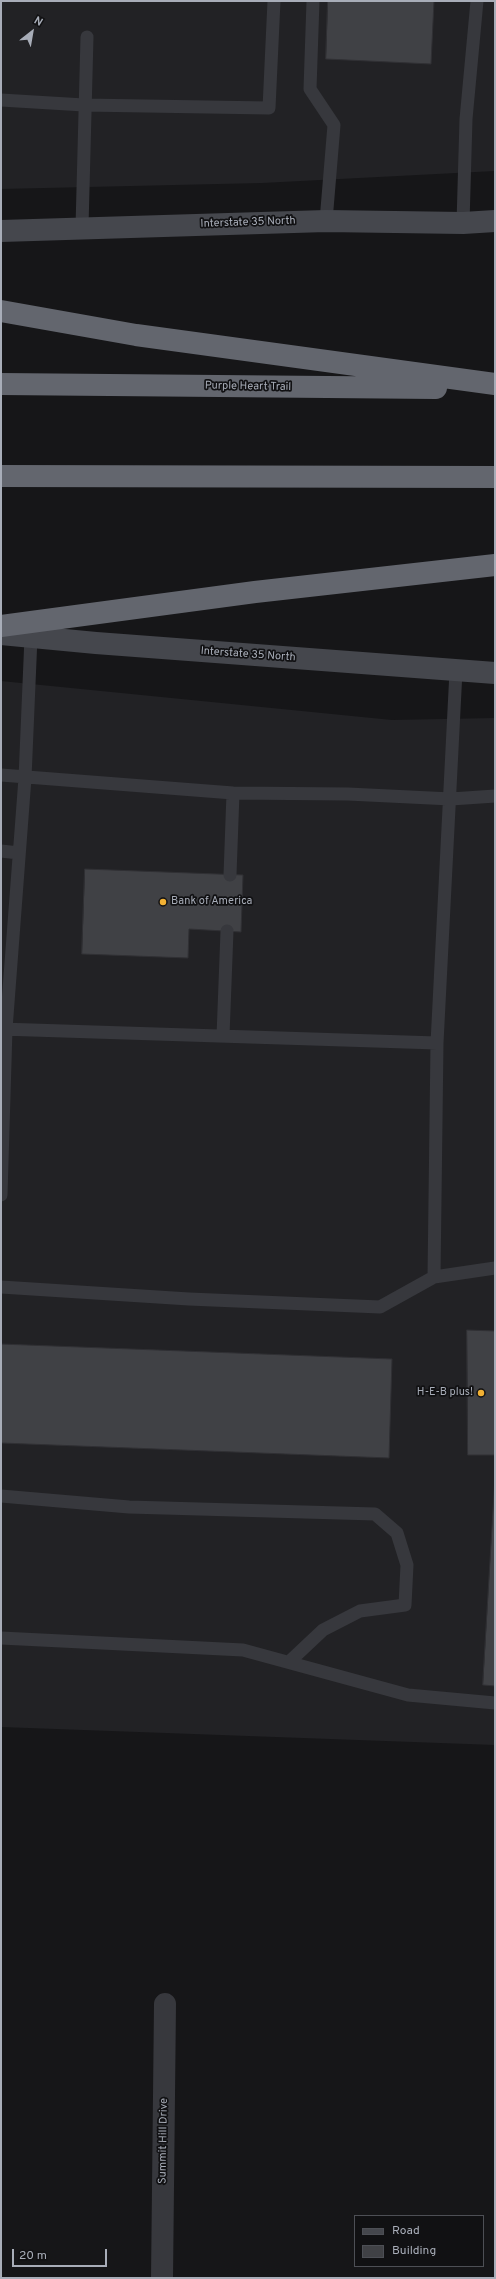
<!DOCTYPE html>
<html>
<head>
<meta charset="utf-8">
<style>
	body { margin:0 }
	#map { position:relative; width:496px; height:2279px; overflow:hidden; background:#161618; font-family:Overpass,sans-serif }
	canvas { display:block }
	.frame { position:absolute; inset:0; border:2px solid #a8adb8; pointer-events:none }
	.legend { position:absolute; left:354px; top:2215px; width:130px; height:52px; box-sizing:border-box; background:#111113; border:1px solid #4d4f55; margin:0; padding:5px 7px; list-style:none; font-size:12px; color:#a8adb8 }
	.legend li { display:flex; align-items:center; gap:8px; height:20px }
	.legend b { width:20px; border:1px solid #4d4f55 }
	.north { position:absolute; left:12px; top:12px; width:40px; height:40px; -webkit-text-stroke:3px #111113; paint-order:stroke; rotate:31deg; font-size:11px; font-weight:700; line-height:16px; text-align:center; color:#a8adb8 }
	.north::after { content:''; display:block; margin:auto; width:14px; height:18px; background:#a8adb8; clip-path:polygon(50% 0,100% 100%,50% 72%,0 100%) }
	.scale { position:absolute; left:12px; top:2249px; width:95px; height:18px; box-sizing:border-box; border:2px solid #a8adb8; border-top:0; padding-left:5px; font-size:12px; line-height:14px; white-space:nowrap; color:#a8adb8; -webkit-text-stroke:3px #111113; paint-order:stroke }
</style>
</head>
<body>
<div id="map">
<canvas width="496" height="2279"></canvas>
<div class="frame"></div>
<ul class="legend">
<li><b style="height:5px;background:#45474d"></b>Road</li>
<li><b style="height:11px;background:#404145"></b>Building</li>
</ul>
<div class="north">N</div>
<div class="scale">20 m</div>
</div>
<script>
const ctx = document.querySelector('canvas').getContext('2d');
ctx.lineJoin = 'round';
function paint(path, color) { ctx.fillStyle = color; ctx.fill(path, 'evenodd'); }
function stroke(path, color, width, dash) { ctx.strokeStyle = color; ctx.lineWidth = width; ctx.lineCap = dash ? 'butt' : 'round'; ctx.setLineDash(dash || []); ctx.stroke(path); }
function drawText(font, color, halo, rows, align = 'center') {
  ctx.font = font + ' Overpass,sans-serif'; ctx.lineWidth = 3.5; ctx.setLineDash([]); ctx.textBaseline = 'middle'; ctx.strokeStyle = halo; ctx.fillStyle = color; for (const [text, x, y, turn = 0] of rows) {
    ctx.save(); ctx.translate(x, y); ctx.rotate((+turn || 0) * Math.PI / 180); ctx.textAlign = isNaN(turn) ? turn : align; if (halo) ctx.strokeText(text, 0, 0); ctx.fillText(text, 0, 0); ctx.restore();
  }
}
paint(new Path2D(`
	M 1,1 L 495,1 L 495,171 L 262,183 L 1,189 Z
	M 1,681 L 392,720 L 495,718 L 495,1745 L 1,1727 Z`), '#222225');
const building = new Path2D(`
	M 328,1 L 434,1 L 431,64 L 326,59 Z
	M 85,869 L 243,875 L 241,932 L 189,929 L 188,958 L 82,954 Z
	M 467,1330 L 495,1331 L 495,1455 L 468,1455 Z
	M 1,1344 L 392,1359 L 389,1458 L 1,1443 Z
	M 495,1477 L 495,1686 L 483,1685 Z`);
paint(building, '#404145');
stroke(building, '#303034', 1);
stroke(new Path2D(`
	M 313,1 L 310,89 L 334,125 L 326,221
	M 1,100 L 84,105 L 269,108 L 274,1
	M 463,223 L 466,119 L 477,1
	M 82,227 L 87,37
	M 1,775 L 233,793 L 348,794 L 451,799 L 495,796
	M 1,851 L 19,853
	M 230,875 L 233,793
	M 1,1029 L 437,1043 L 456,671
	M 223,1036 L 227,931
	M 1,1195 L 6,1029 L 25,778 L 31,637
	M 434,1277 L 437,1043
	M 1,1287 L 189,1299 L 380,1307 L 434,1277 L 495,1268
	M 1,1496 L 129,1507 L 375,1514 L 397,1533 L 407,1565 L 405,1605 L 360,1611 L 323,1630 L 289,1662
	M 1,1638 L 243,1650 L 408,1695 L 495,1703`), '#37383d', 13);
stroke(new Path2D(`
	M 162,2278 L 165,2004`), '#37383d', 22);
stroke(new Path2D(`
	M 1,231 L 326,221 L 463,223 L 495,221
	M 1,634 L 96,643 L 495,673`), '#45474d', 22);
stroke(new Path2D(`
	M 1,311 L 136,335 L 495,384
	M 1,384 L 436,388
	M 1,476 L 495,477
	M 1,626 L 255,592 L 495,565`), '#63666e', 22);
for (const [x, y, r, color] of [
	[163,902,4,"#f2b134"],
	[481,1393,4,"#f2b134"]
]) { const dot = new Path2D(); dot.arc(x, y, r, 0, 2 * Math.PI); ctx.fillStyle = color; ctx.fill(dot); stroke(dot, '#111113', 1.5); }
drawText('11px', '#a8adb8', '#111113', [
	["Interstate 35 North",248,223,-2],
	["Purple Heart Trail",248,387,1],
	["Interstate 35 North",248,655,4],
	["Summit Hill Drive",164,2141,-89]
]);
drawText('11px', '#a8adb8', '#111113', [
	["Bank of America",171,902],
	["H-E-B plus!",473,1393,"right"]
], 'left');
</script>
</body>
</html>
